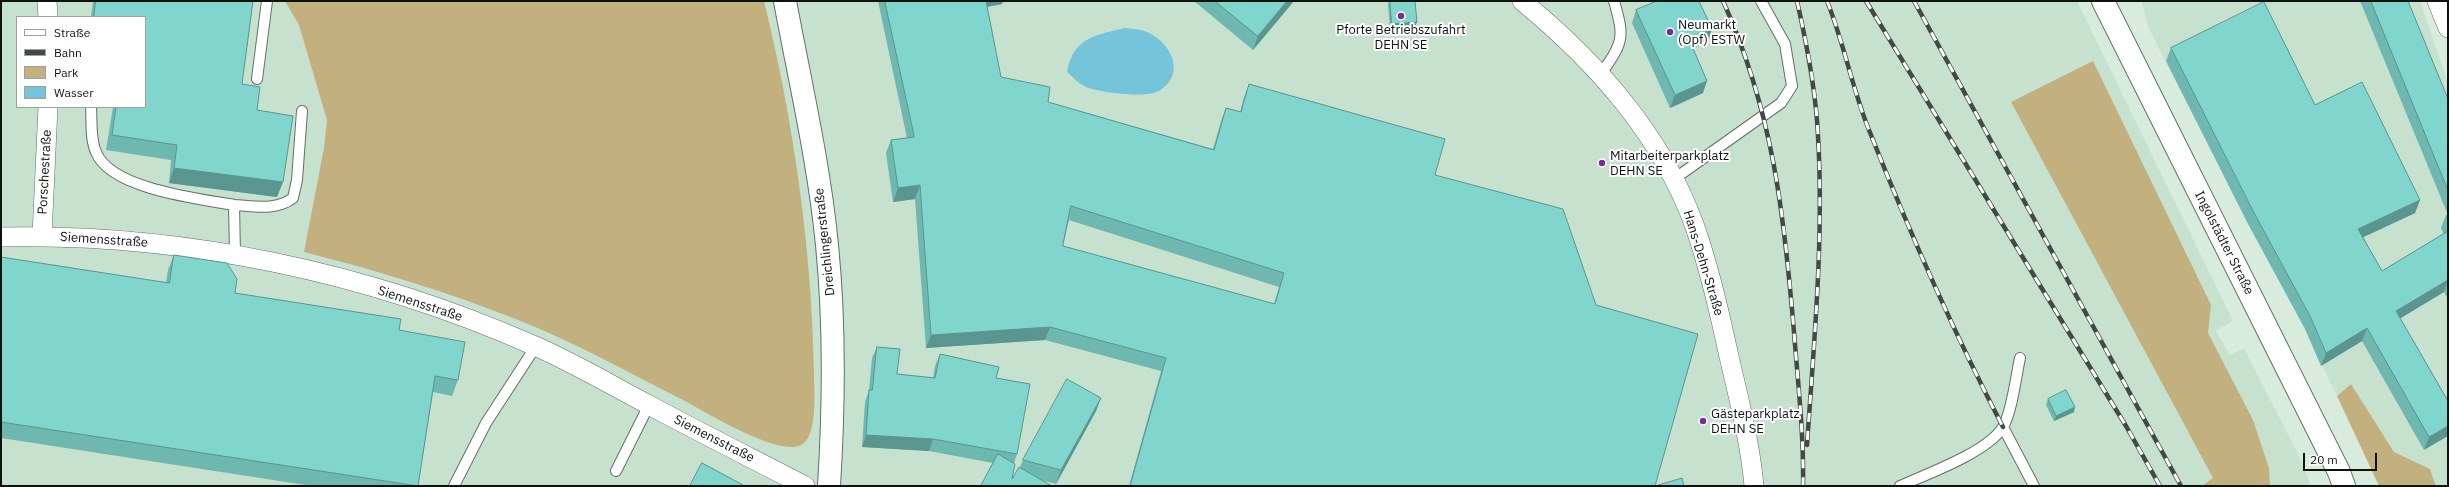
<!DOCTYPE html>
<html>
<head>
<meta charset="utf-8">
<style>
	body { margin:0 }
	#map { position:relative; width:2449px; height:487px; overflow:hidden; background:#d8ecde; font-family:"IBM Plex Sans",sans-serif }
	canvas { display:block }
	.frame { position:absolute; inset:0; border:2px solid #0d140f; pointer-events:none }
	.legend { position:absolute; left:16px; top:16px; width:130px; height:92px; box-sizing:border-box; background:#fff; border:1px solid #9ea19f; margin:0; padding:5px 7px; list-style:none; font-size:12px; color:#0d140f }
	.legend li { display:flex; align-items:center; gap:8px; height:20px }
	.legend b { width:20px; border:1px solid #9ea19f }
	.scale { position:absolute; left:2303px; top:453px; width:74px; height:18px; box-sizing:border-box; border:2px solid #0d140f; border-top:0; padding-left:5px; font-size:12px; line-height:14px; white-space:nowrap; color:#0d140f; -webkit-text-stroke:3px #fff; paint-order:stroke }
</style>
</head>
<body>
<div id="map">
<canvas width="2449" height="487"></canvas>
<div class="frame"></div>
<ul class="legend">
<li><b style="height:5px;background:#fff"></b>Straße</li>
<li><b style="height:5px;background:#414b44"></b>Bahn</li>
<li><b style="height:11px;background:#c2b17f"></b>Park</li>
<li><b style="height:11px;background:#74c4da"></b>Wasser</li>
</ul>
<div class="scale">20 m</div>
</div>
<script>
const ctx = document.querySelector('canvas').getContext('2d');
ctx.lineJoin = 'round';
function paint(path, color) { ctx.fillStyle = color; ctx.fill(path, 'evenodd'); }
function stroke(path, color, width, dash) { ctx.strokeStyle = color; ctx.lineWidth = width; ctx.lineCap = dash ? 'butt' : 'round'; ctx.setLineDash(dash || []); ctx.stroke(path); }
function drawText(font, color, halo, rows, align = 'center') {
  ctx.font = font + ' "IBM Plex Sans",sans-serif'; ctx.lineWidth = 4; ctx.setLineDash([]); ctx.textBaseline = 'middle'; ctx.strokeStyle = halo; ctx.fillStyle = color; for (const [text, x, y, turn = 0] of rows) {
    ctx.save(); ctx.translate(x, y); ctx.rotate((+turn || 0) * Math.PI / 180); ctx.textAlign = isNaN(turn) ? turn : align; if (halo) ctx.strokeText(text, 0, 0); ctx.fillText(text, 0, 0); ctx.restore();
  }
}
paint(new Path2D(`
	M 1,1 L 2077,1 L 2233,321 L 2216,331 L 2230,355 L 2244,348 L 2301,460 L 2311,486 L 1,486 ZM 17,17 L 145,17 L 145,107 L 17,107 Z
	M 2141,1 L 2420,1 L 2448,83 L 2448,486 L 2436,486 L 2430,469 L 2394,452 L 2351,384 L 2337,396 L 2305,329 L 2181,92 L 2150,31 Z`), '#c7e1cf');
paint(new Path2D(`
	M 285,1 L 764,1 C 794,123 812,250 814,375 C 814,392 818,437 801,445 C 779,457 705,412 683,400 C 627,372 571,340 513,318 C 445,291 375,270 304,252 L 324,148 L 327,120 L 299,25 Z
	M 2093,61 L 2211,305 L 2208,333 L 2253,420 L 2269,468 L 2270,486 L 2202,486 L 2213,478 L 2011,102 Z
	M 2351,384 L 2394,452 L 2430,469 L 2436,486 L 2379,486 L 2337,396 Z`), '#c2b17f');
paint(new Path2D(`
	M 1125,28 C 1133,29 1143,29 1149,33 C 1172,44 1186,75 1159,91 C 1147,98 1103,93 1089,88 C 1080,85 1074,78 1067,72 C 1073,38 1095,35 1125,28 Z`), '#74c4da');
const lane = new Path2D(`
	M 1601,74 C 1623,42 1625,39 1614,1
	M 257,79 L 267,1
	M 91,107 C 92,121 90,139 96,152 C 110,189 200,199 234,205 L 235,255
	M 1674,179 L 1781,103 L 1792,86 L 1785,44 L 1761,1
	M 234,205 C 254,206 276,211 293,198 L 297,180 L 302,111
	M 2003,427 L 2034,486
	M 616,471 L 649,405
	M 454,486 L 486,423 L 536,346
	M 1900,486 C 1927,474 1988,452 2003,427 C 2012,412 2016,376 2020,358`);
const street = new Path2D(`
	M 47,1 L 48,17
	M 1522,1 C 1596,62 1662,135 1695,227 C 1709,267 1719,310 1728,352 C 1738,396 1750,441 1754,486
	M 2437,1 L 2448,28
	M 42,236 L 48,107
	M 1,237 C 183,233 368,272 535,346 C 574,363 611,385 649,405 C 701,433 753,459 805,486`);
const secondary = new Path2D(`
	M 785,1 C 800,82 819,163 827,245 C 835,325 834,406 829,486
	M 2103,1 L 2339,472 L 2344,486`);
stroke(lane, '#617266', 12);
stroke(street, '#617266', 20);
stroke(secondary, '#617266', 24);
stroke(lane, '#fff', 10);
stroke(street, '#fff', 19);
stroke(secondary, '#fff', 22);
const rail = new Path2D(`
	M 1723,1 C 1773,112 1784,213 1794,332 C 1798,384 1804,435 1803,486
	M 1797,1 C 1807,45 1816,90 1818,136 C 1824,238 1814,342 1807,445
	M 1827,1 C 1844,43 1852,88 1869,130 C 1909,231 1953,331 2003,427
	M 1866,1 L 2126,426 L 2160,486
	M 1914,1 L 2181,486`);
stroke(rail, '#414b44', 4.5);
stroke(rail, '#fff', 3, [9]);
paint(new Path2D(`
	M 93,1 L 253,1 L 242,84 L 257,110 L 277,197 L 169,183 L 171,160 L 106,150 L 113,107 L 145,107 L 145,17 L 91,17 Z
	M 878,1 L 1003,1 L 1002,4 L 987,7 L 1001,77 L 1048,102 L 1213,149 L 1221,121 L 1226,108 L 1240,112 L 1244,97 L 1249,84 L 1435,175 L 1655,486 L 1684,486 L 1129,486 L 1161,371 L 1045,340 L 926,348 L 915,199 L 893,202 L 886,153 L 891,140 L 907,138 ZM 1069,220 L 1279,287 L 1274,304 L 1063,246 Z
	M 1194,1 L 1294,1 L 1253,50 Z
	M 1389,1 L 1415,1 L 1417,22 L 1415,27 L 1390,29 L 1388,5 Z
	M 2360,1 L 2408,1 L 2448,99 L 2448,299 L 2444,292 L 2400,318 L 2448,401 L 2424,450 L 2362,341 L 2321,366 L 2305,329 L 2247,222 L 2166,61 L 2171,48 L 2315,105 L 2420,200 L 2415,213 L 2363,237 L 2382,271 L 2444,234 L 2441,228 L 2446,215 L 2448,215 Z
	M 1636,10 L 1708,41 L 1693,48 L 1703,93 L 1670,108 L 1632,23 Z
	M 174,255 L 235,293 L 399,330 L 458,380 L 452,396 L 433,392 L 418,486 L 312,486 L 1,438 L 1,257 L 166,283 L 168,270 Z
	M 877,347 L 897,374 L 933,378 L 935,366 L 940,354 L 996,378 L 1017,454 L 1014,463 L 1012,479 L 1020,467 L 1023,460 L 1101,398 L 1096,411 L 1056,484 L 1041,480 L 981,486 L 993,463 L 929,451 L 862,447 L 865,402 L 869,390 L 872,358 Z
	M 2048,399 L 2074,412 L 2054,421 L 2046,405 Z`), '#6eb8af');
paint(new Path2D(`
	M 982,1 L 1003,1 L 1002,4 L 980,8 Z
	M 1287,1 L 1294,1 L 1253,50 L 1258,36 Z
	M 1417,22 L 1415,27 L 1390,29 L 1392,24 Z
	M 1712,29 L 1708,41 L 1684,52 L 1689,39 Z
	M 1707,81 L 1703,93 L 1670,108 L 1675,95 Z
	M 174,168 L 283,182 L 277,197 L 169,183 Z
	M 920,185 L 915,199 L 893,202 L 898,188 Z
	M 2420,200 L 2415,213 L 2353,242 L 2358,229 Z
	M 2448,280 L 2444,292 L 2391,324 L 2396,311 Z
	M 1050,327 L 1045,340 L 926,348 L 931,335 Z
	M 2367,328 L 2362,341 L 2321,366 L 2326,353 Z
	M 1101,398 L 1096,411 L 1056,484 L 1061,470 Z
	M 2075,407 L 2074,412 L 2054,421 L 2056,416 Z
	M 2448,426 L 2448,436 L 2424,450 L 2429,437 Z
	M 866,435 L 933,439 L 929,451 L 862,447 Z`), '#5a968f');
const building = new Path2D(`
	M 96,1 L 253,1 L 242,84 L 260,87 L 257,110 L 293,116 L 283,182 L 174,168 L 177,145 L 112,135 L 116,107 L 145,107 L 145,17 L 94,17 Z
	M 885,1 L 986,1 L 1001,77 L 1050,87 L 1048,102 L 1214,150 L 1226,108 L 1241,112 L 1249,84 L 1445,139 L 1435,175 L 1563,209 L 1596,305 L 1698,334 L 1655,486 L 1682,478 L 1684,486 L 1130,486 L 1166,358 L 1050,327 L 931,335 L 920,185 L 898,188 L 891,140 L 914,137 ZM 1071,206 L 1284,273 L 1275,304 L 1063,246 Z
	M 1215,1 L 1287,1 L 1258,36 Z
	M 1390,1 L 1415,1 L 1417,22 L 1392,24 Z
	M 1657,1 L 1699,1 L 1712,29 L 1689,39 L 1707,81 L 1675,95 L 1636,10 Z
	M 2371,1 L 2408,1 L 2448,99 L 2448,190 Z
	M 2264,2 L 2315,105 L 2362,82 L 2420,200 L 2358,229 L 2382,271 L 2448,231 L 2448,280 L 2396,311 L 2448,401 L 2448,426 L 2429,437 L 2367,328 L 2326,353 L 2310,316 L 2252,209 L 2171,48 Z
	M 174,255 L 227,263 L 237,279 L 235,293 L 401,319 L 399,330 L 465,342 L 458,380 L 435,376 L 418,486 L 1,422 L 1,257 L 169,283 Z
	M 877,347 L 900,349 L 897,374 L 935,378 L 940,354 L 999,367 L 996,378 L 1030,384 L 1017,454 L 933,439 L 866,435 L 869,390 L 872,390 Z
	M 1067,379 L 1101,398 L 1061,470 L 1023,460 Z
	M 2066,390 L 2075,407 L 2056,416 L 2048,399 Z
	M 998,454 L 1015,464 L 1012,479 L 1019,467 L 1052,486 L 981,486 Z
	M 702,463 L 745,486 L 690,486 Z`);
paint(building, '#80d6cc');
stroke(building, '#5a968f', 1);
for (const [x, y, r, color] of [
	[1401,16,4,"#782b9d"],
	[1670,32,4,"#782b9d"],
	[1602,163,4,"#782b9d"],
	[1703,421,4,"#782b9d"]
]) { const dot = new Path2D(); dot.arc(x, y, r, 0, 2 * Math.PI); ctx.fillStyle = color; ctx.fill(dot); stroke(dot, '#fff', 1.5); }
drawText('13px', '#0d140f', '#fff', [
	["Neumarkt",1678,25],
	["(Opf) ESTW",1678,40],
	["Pforte Betriebszufahrt",1401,30,"center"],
	["DEHN SE",1401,45,"center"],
	["Mitarbeiterparkplatz",1610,156],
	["DEHN SE",1610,171],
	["Gästeparkplatz",1711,414],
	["DEHN SE",1711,429]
], 'left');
drawText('13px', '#0d140f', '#fff', [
	["Porschestraße",45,172,-87],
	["Siemensstraße",104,240,4],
	["Dreichlingerstraße",825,242,-96],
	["Ingolstädter Straße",2224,243,63],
	["Hans-Dehn-Straße",1703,263,73],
	["Siemensstraße",420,304,18],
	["Siemensstraße",714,439,27]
]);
</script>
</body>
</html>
